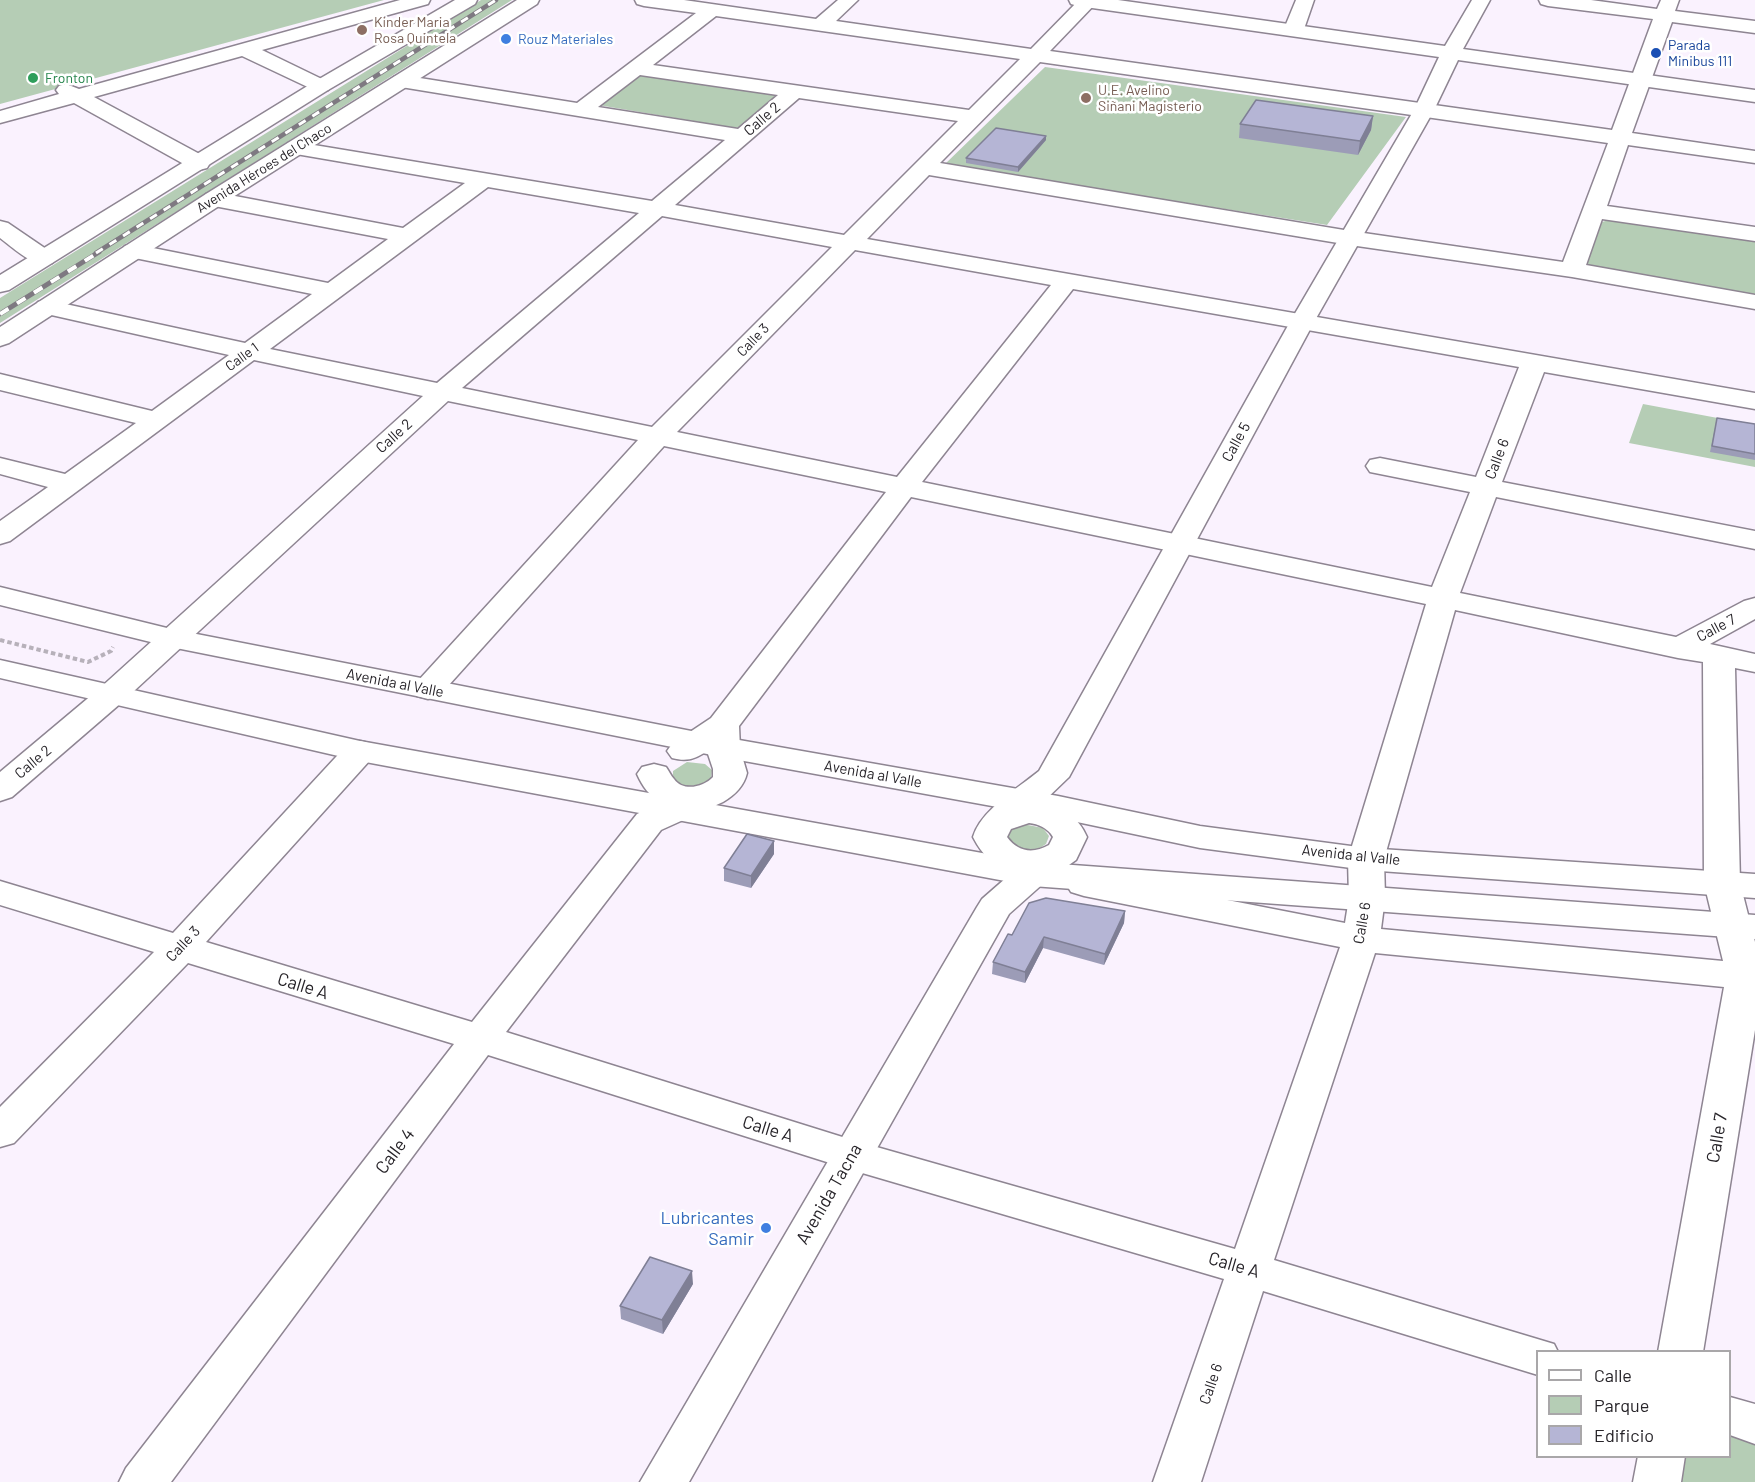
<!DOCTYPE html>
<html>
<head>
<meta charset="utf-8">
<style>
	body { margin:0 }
	#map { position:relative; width:1755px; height:1482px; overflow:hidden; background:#faf2fe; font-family:Barlow,sans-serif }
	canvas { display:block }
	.legend { position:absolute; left:1536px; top:1350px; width:195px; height:108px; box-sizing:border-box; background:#fff; border:2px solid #a9a7a9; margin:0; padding:8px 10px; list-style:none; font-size:18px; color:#272429 }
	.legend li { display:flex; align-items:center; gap:12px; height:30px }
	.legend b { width:30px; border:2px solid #a9a7a9 }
</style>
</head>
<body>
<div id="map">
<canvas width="1755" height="1482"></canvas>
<ul class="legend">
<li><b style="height:8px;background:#fff"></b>Calle</li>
<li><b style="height:16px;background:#b5cdb5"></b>Parque</li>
<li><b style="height:16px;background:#b5b5d5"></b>Edificio</li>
</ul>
</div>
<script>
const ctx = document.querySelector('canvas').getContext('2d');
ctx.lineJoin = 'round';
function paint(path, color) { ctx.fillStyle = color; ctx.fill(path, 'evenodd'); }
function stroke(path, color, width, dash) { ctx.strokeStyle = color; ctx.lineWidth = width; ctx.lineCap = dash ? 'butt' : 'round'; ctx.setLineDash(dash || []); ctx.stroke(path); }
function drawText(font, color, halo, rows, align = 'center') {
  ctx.font = font + ' Barlow,sans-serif'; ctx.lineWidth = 5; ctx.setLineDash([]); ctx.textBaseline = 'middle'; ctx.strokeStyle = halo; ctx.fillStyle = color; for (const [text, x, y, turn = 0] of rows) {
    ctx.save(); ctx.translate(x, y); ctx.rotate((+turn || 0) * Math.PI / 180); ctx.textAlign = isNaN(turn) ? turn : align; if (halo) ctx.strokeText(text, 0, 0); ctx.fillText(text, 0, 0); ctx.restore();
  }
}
paint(new Path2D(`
	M 0,0 L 384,0 L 0,104 Z
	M 481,0 L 512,0 L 0,323 L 0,298 Z
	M 1045,67 L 1406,117 L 1327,225 L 944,165 Z
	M 641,74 L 773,94 L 777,97 L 745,125 L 735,128 L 598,105 Z
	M 1612,219 L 1755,239 L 1755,297 L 1591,267 L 1586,264 L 1602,222 Z
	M 1643,404 L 1755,425 L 1755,467 L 1629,443 Z
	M 687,762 L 705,764 L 712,770 L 711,779 C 700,788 671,791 673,771 Z
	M 1023,824 L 1043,828 L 1049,836 L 1046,844 C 1033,854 1020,851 1008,841 L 1008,832 Z
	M 1730,1424 L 1755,1432 L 1755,1482 L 1676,1482 L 1680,1457 L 1730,1456 Z`), '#b5cdb5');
const street = new Path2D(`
	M 400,0 L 430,0 L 428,4 L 262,50 L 328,82 L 331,86 L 328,90 L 314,90 L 242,56 L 94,97 L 207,158 L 210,163 L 207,168 L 199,170 L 191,168 L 74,103 L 0,123 L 0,111 L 59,94 L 56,90 L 59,86 L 66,84 L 79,89 Z
	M 635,0 L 684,0 L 816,19 L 838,0 L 858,0 L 836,21 L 1031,49 L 1079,0 L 1099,0 L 1050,51 L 1612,130 L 1653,19 L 1548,6 L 1541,4 L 1539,0 L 1591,0 L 1657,9 L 1661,0 L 1679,0 L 1675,11 L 1755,21 L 1755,33 L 1672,22 L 1632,133 L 1755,151 L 1755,163 L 1628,145 L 1607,206 L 1755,227 L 1755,241 L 1602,219 L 1586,265 L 1755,295 L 1755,309 L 1572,277 L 1350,245 L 929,175 L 867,239 L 1755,393 L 1755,409 L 1544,372 L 1502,482 L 1755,531 L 1755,549 L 1496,497 L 1460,593 L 1676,637 L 1744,601 L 1755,598 L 1755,619 L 1710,644 L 1755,654 L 1755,672 L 1735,668 L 1740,883 L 1755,942 L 1755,1030 L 1703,1352 L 1658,1352 L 1724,987 L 1375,953 L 1274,1260 L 1554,1344 L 1558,1352 L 1538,1352 L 1538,1375 L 1263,1291 L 1201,1482 L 1153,1482 L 1224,1279 L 852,1170 L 488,1055 L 171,1482 L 119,1482 L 126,1468 L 454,1044 L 188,963 L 14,1143 L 0,1147 L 0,1107 L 154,952 L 0,905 L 0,881 L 173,933 L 348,744 L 360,741 L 372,744 L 377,751 L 372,758 L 206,942 L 472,1022 L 637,814 L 662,802 C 649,796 643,787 637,774 L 642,767 L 654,764 L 666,767 C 669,771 671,776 674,779 C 683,792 704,787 713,777 L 713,769 L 707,751 C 695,759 687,762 672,758 L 667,751 L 672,744 L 711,718 L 886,492 L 664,446 L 439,696 L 428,699 L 417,696 L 412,689 L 417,682 L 638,440 L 448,401 L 121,703 L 12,797 L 0,801 L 0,772 L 99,689 L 423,396 L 254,360 L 10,541 L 0,544 L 0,521 L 48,487 L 0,474 L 0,458 L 65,474 L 136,423 L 0,390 L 0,374 L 152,411 L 229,355 L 38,312 L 35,307 L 38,302 L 47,300 L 245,343 L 312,294 L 125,256 L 121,251 L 125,246 L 133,244 L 328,283 L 388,239 L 214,206 L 206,204 L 203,199 L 206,194 L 214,192 L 403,228 L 465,183 L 296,154 L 288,153 L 285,148 L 288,143 L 296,142 L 652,201 L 725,140 L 401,87 L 394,85 L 391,81 L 394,77 L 401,75 L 577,103 L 696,13 L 644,6 L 637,4 ZM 716,16 L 1020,59 L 969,110 L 653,65 ZM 1040,62 L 1608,143 L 1563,262 L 1350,231 L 940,163 ZM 640,75 L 778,95 L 738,129 L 598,107 ZM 799,98 L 958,121 L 844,235 L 675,205 ZM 488,187 L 639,213 L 437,383 L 270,349 ZM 662,216 L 832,247 L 652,427 L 462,388 ZM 855,250 L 1051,285 L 897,477 L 677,432 ZM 1073,289 L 1519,367 L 1476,477 L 1380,458 L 1370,460 L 1366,466 L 1370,472 L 1470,492 L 1432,587 L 922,482 ZM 911,497 L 1426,604 L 1348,859 L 1349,898 L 1345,923 L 1084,872 L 1071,876 L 1066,884 L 1071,892 L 1084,896 L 1340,947 L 1235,1249 L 852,1140 L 506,1032 L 661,830 L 723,802 C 735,795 744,786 747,773 L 740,749 L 739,726 ZM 1455,610 L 1678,658 L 1703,662 L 1704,883 L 1723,961 L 1381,929 L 1385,898 L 1384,859 Z
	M 1296,0 L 1314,0 L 1304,29 L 1301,33 L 1287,33 L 1284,29 Z
	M 0,221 L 8,223 L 52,253 L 56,258 L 52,263 C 33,268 15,249 0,238 Z
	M 1730,1397 L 1755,1404 L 1755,1444 L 1730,1435 Z
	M 1638,1456 L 1685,1456 L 1681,1482 L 1633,1482 Z`);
const secondary = new Path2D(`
	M 1069,0 L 1118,0 L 1445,46 L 1472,0 L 1490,0 L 1463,49 L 1755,90 L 1755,102 L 1458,60 L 1434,110 L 1314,322 L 1069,777 L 1042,803 C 1064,809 1078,816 1087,837 L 1076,860 L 1045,882 L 1009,914 L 689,1482 L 640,1482 L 977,907 L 982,899 L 1014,871 C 992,865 983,856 973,837 C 980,811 1018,788 1039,771 L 1290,322 L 1414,110 L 1439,57 L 1078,6 L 1071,4 ZM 1029,823 C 1038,824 1048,828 1053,837 L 1049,845 C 1033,854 1018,852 1007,837 L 1011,829 Z`);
const primary = new Path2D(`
	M 455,0 L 477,0 L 475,4 L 328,90 L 9,290 L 0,292 L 0,275 L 314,82 Z
	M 517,0 L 539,0 L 537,4 L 222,204 L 9,343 L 0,346 L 0,327 L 206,194 Z
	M 0,587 L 171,629 L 722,737 L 1058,796 L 1200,826 L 1366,848 L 1755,874 L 1755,898 L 1366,870 L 1200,848 L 1058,818 L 722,757 L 171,647 L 0,605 Z
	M 0,660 L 360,741 L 1032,862 L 1755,915 L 1755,939 L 1032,886 L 360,761 L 0,678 Z`);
stroke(street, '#8e8592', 3);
stroke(secondary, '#8e8592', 3);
stroke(primary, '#8e8592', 3);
stroke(new Path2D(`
	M 0,640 L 88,662 L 111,651 L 113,647`), '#b7b1ba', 4, [4.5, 3]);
paint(street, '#fff');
paint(secondary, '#fff');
paint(primary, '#fff');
const railFar1 = new Path2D(`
	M 96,253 L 496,0`);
const rail = new Path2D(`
	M 0,314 L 99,252`);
stroke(railFar1, '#7e7981', 4.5);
stroke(rail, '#7e7981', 5);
stroke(railFar1, '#fff', 3, [8]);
stroke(rail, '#fff', 4, [10]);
paint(new Path2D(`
	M 1373,116 L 1371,130 L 1358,155 L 1239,138 L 1240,124 Z
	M 1046,140 L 1018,172 L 966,163 L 966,158 Z
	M 1717,418 L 1755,424 L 1755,460 L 1710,452 Z
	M 774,854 L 751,888 L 724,881 L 724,868 Z
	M 1125,911 L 1124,923 L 1104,965 L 1043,948 L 1025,983 L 992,974 L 993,962 L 1012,935 Z
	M 693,1284 L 663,1334 L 621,1319 L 620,1306 Z`), '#9c9cb7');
paint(new Path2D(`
	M 1373,116 L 1371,130 L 1358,155 L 1360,141 Z
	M 1046,136 L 1046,140 L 1018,172 L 1018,167 Z
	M 774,841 L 774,854 L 751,888 L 751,876 Z
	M 1125,911 L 1124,923 L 1104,965 L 1105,954 Z
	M 1044,937 L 1043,948 L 1025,983 L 1025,972 Z
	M 692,1271 L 693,1284 L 663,1334 L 662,1320 Z`), '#7f7f95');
const building = new Path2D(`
	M 1256,100 L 1373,116 L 1360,141 L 1240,124 Z
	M 996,128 L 1046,136 L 1018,167 L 966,158 Z
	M 1717,418 L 1755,424 L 1755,454 L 1712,446 Z
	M 747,834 L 774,841 L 751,876 L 724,868 Z
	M 1046,898 L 1125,911 L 1105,954 L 1044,937 L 1025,972 L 993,962 L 1008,934 L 1012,935 L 1029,903 Z
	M 650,1257 L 692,1271 L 662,1320 L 620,1306 Z`);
paint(building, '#b5b5d5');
stroke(building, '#7f7f95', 1.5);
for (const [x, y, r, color] of [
	[362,30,6,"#8d6e63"],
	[506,39,6,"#3f7fe0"],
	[1656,53,6,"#1a4fb4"],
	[33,78,6,"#2e9e5b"],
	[1086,98,6,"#8d6e63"],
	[766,1228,6,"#3f7fe0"]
]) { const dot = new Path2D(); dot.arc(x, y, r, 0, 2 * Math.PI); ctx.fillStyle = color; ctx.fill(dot); stroke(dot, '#fff', 2); }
drawText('14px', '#785e54', '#fff', [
	["Kinder Maria",374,22],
	["Rosa Quintela",374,38],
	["U.E. Avelino",1098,90],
	["Siñani Magisterio",1098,106]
], 'left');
drawText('14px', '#366cbe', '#fff', [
	["Rouz Materiales",518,39]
], 'left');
drawText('14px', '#164399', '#fff', [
	["Parada",1668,45],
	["Minibus 111",1668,61]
], 'left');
drawText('14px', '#27864d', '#fff', [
	["Fronton",45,78]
], 'left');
drawText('14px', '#272429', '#fff', [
	["Avenida Héroes del Chaco",264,168,-32],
	["Calle 3",753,340,-46],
	["Calle 1",242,357,-36]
]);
drawText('15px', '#272429', '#fff', [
	["Calle 2",762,119,-41],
	["Calle 2",394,436,-42],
	["Calle 5",1236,442,-61],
	["Calle 6",1497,459,-69],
	["Calle 7",1716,628,-28],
	["Avenida al Valle",395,683,11],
	["Calle 2",33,762,-40],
	["Avenida al Valle",873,774,10],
	["Avenida al Valle",1351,855,6],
	["Calle 6",1362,923,-80],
	["Calle 3",183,944,-47],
	["Calle 6",1211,1384,-71]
]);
drawText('18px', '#272429', '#fff', [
	["Calle A",303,986,17],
	["Calle A",768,1129,17],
	["Calle 7",1717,1138,-80],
	["Calle 4",395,1151,-53],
	["Avenida Tacna",829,1194,-60],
	["Calle A",1234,1265,16]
]);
drawText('18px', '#366cbe', '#fff', [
	["Lubricantes",754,1218],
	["Samir",754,1239]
], 'right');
</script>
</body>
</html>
